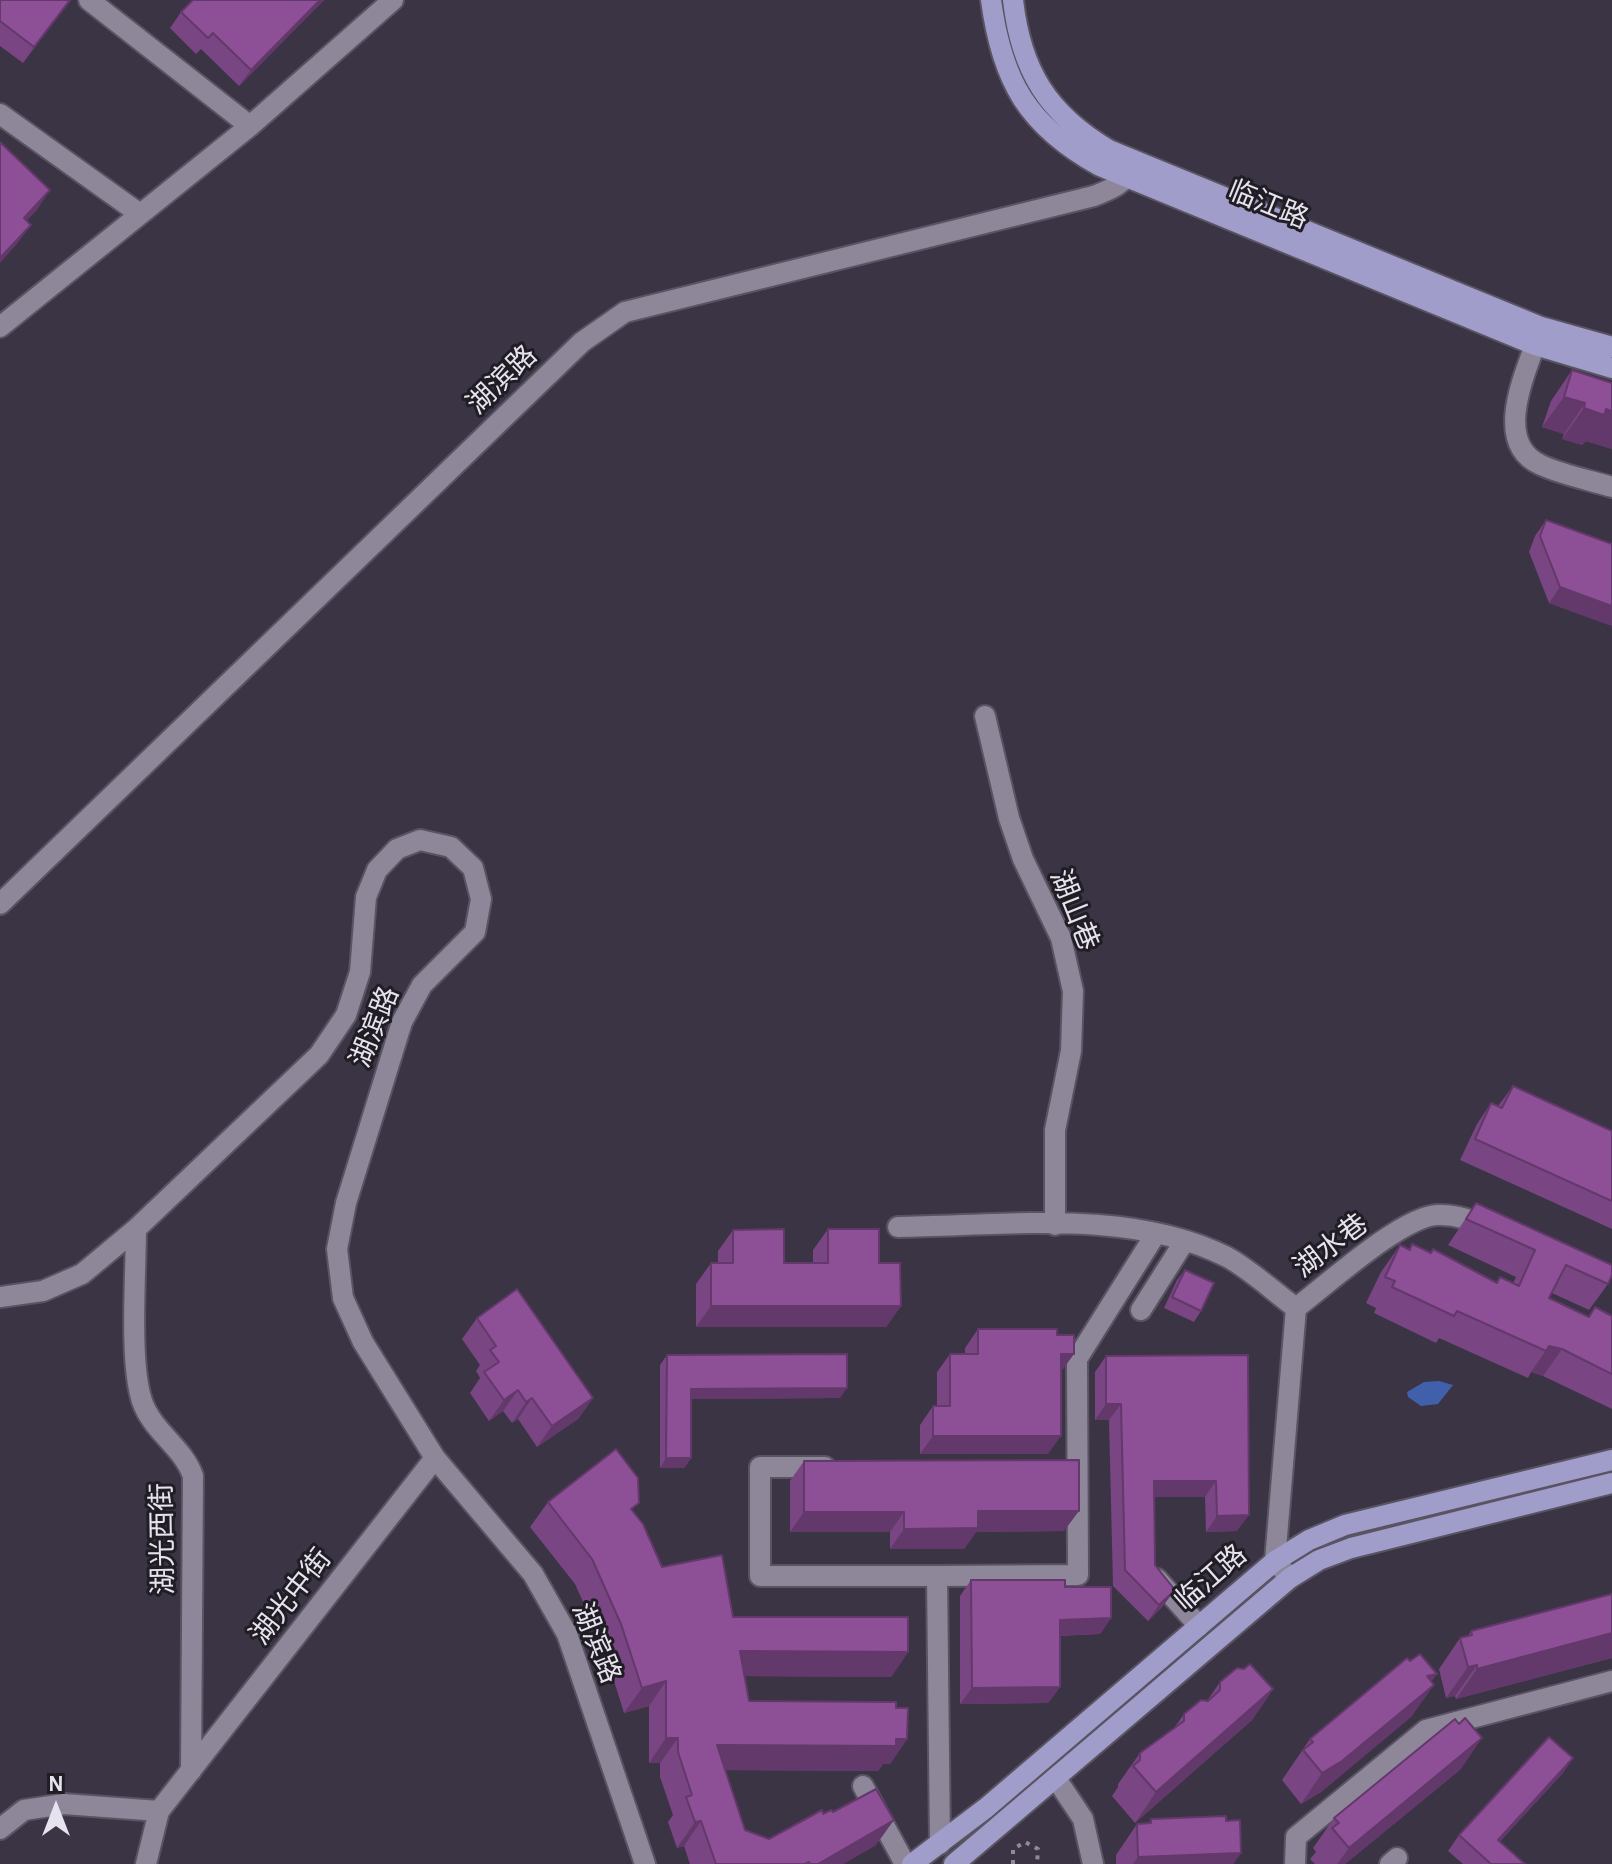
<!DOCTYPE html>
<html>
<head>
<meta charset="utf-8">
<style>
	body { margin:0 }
	#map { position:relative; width:1612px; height:1864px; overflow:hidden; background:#3a3445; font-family:"Alegreya Sans",sans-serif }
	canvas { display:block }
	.north { position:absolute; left:16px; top:1768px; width:80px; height:80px; -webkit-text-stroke:6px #201d25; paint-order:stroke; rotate:0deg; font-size:22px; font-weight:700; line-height:32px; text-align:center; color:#e7e3ee }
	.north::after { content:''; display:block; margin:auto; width:28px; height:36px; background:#e7e3ee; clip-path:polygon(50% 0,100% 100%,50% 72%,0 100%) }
</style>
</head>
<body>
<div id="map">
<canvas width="1612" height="1864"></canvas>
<div class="north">N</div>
</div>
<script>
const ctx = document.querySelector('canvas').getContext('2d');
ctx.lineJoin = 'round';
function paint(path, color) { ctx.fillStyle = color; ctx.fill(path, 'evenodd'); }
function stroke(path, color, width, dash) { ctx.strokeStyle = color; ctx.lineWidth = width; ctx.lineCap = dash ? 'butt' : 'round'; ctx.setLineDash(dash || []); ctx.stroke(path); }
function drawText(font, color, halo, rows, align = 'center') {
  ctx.font = font + ' "Alegreya Sans","Noto Sans SC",sans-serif'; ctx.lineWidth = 6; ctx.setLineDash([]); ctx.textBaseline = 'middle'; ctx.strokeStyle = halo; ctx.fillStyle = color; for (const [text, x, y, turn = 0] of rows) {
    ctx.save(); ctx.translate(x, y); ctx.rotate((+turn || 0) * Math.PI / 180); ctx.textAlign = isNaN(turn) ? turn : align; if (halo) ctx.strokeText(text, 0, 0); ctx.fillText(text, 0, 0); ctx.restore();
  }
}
paint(new Path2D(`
	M 1439,1381 L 1453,1385 L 1438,1404 L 1421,1406 L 1408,1397 L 1407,1392 L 1424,1382 Z`), '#4160ac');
const minor = new Path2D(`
	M 89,0 L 250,126
	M 0,114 L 140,214
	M 0,327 L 250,126 L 393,0
	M 1540,331 C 1528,368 1490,442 1541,465 C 1563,475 1589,480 1612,487
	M 985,716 L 1009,818 L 1023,859 L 1061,938 L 1073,991 L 1071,1051 L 1055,1130 L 1055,1225
	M 0,904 L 582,342 L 625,312 L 1094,196 C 1112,189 1125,184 1133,166
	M 898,1227 C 1003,1226 1130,1208 1227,1257 C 1251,1270 1274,1292 1296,1308
	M 136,1229 C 136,1273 129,1362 142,1401 C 152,1431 183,1447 193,1476 L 191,1771
	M 0,1297 L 43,1291 L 82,1274 L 136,1229 L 319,1055 L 346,1015 L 360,972 L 366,897 L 377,870 L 397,849 L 420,840 L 451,847 L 473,868 L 481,899 L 475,932 L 422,985 L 402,1022 L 346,1203 L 337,1249 L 343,1298 L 363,1342 L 435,1458 L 533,1574 L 567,1634 L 645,1864
	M 1141,1310 L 1184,1242
	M 825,1467 L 760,1467 L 760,1576 L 937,1576
	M 1290,1578 L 1275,1561 L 1296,1308 C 1328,1284 1401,1217 1437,1215 C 1457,1214 1474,1221 1491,1229
	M 1157,1579 L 1199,1626
	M 1057,1780 L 1083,1819 L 1093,1864
	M 863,1786 L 905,1864
	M 0,1829 L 24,1810 L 64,1804 L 159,1811
	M 940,1844 L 937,1576 L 1078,1575 L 1077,1359 L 1155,1235
	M 146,1864 L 159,1811 L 435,1458
	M 1295,1864 L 1296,1837 L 1426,1730 L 1612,1681
	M 1390,1864 L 1397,1858`);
const major = new Path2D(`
	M 991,0 C 1002,82 1028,126 1100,166 L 1535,345 L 1612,368
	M 1013,0 C 1021,71 1048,114 1109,150 L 1541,327 L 1612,347
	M 912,1864 L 986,1808 L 1275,1561 L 1309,1540 L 1345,1525 L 1612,1460
	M 954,1864 L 1290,1578 L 1319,1560 L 1351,1548 L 1612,1483`);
stroke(minor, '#595362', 24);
stroke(major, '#595362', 24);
stroke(new Path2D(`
	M 1013,1864 L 1013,1849 L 1025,1842 L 1038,1849 L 1037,1864`), '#8f8a98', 4, [4, 6]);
stroke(minor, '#8e879a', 20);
stroke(major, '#a09dcb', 20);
paint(new Path2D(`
	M 0,0 L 71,0 L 23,63 L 0,46 Z
	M 324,0 L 239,86 L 201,49 L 196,54 L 170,28 L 181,12 Z
	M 1572,370 L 1612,383 L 1612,449 L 1586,441 L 1582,445 L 1562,439 L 1564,434 L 1542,427 L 1551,401 Z
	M 1546,520 L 1612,544 L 1612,626 L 1549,603 L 1529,552 L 1535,536 Z
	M 1513,1086 L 1612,1131 L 1612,1229 L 1460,1160 L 1477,1124 L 1491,1103 L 1498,1106 Z
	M 1476,1203 L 1608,1284 L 1589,1310 L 1552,1293 L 1549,1298 L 1588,1317 L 1595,1307 L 1612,1316 L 1612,1409 L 1543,1376 L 1531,1372 L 1528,1378 L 1439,1338 L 1436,1343 L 1374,1313 L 1376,1308 L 1366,1303 L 1381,1272 L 1400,1245 L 1409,1250 L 1412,1244 L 1430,1253 L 1433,1249 L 1496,1282 L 1500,1277 L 1513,1283 L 1516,1277 L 1448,1245 Z
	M 828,1229 L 879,1263 L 901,1306 L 886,1327 L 696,1327 L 696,1284 L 711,1263 L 718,1263 L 718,1251 L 733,1230 L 784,1263 L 813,1263 L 813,1250 Z
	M 1185,1270 L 1201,1311 L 1194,1322 L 1164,1308 L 1177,1280 Z
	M 477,1318 L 593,1398 L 578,1419 L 537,1447 L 518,1419 L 512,1423 L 503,1411 L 489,1421 L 470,1393 L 480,1378 L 476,1371 L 480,1365 L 462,1339 Z
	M 978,1329 L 1061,1372 L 1048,1454 L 920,1454 L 920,1425 L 933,1406 L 937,1406 L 937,1372 L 950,1354 L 965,1354 L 965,1348 Z
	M 667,1355 L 840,1398 L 691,1399 L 691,1458 L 684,1468 L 660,1468 L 660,1365 Z
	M 1248,1355 L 1237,1531 L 1206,1532 L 1205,1497 L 1155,1497 L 1155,1565 L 1163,1606 L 1148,1621 L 1113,1586 L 1109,1420 L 1095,1420 L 1095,1372 L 1106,1356 Z
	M 804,1461 L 1064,1531 L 976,1532 L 964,1549 L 890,1549 L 890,1532 L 790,1532 L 790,1481 Z
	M 548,1502 L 633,1512 L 662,1567 L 733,1617 L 908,1652 L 891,1677 L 745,1676 L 749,1701 L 896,1708 L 907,1739 L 890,1764 L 883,1764 L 878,1771 L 725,1770 L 745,1830 L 769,1839 L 823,1814 L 833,1812 L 876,1845 L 843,1864 L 690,1864 L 684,1846 L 677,1848 L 668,1822 L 673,1815 L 660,1777 L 660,1763 L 649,1763 L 649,1706 L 624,1713 L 604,1649 L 575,1584 L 530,1527 Z
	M 971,1580 L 1065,1587 L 1111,1618 L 1100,1634 L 1060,1636 L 1060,1687 L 1048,1703 L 960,1704 L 960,1596 Z
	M 1612,1594 L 1612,1658 L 1456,1699 L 1455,1696 L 1446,1698 L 1439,1669 L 1460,1638 L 1468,1636 L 1471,1631 Z
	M 1220,1682 L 1273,1689 L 1252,1720 L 1135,1823 L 1112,1796 L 1118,1787 L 1118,1784 L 1140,1753 L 1174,1728 L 1184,1714 L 1207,1701 Z
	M 1431,1682 L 1412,1716 L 1321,1792 L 1301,1804 L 1282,1780 L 1310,1739 Z
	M 1573,1758 L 1562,1774 L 1500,1841 L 1525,1864 L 1463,1864 L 1448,1851 L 1459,1835 Z
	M 1461,1769 L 1345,1864 L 1315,1864 L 1310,1859 L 1316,1852 L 1313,1848 L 1334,1818 Z
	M 1151,1819 L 1226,1821 L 1241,1853 L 1233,1864 L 1116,1864 L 1116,1855 L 1137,1824 L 1148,1824 Z`), '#794582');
paint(new Path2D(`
	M 70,0 L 71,0 L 23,63 L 34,47 Z
	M 320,0 L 324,0 L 239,86 L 251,70 Z
	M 50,190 L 37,210 L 10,238 L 24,218 Z
	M 31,225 L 17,244 L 0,263 L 0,258 Z
	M 1564,397 L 1585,403 L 1564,434 L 1542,427 Z
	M 1584,408 L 1606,409 L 1612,411 L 1612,449 L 1586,441 L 1582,445 L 1562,439 Z
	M 1560,587 L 1612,606 L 1612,626 L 1549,603 Z
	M 711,1306 L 901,1306 L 886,1327 L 696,1327 Z
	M 1549,1346 L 1562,1349 L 1543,1376 L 1531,1372 Z
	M 1061,1354 L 1074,1354 L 1061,1372 Z
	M 847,1388 L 840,1398 L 684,1399 L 691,1389 Z
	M 518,1390 L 503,1411 L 489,1421 L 504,1400 Z
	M 532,1398 L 518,1419 L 512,1423 L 526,1402 Z
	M 593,1398 L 578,1419 L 537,1447 L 552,1426 Z
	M 1106,1404 L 1121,1404 L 1109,1420 L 1095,1420 Z
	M 933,1436 L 1061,1436 L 1048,1454 L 920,1454 Z
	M 666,1458 L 691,1458 L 684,1468 L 660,1468 Z
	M 1154,1481 L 1216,1481 L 1205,1497 L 1143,1497 Z
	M 978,1511 L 1079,1511 L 1064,1531 L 976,1532 L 964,1549 L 890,1549 L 904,1529 Z
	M 804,1512 L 904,1512 L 890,1532 L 790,1532 Z
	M 1249,1515 L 1237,1531 L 1206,1532 L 1217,1516 Z
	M 1175,1590 L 1163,1606 L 1148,1621 L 1159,1605 Z
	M 1111,1618 L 1100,1634 L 1048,1636 L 1060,1620 Z
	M 1612,1633 L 1612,1658 L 1456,1699 L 1477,1669 Z
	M 740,1651 L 908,1652 L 891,1677 L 722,1676 Z
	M 1477,1665 L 1455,1696 L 1446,1698 L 1468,1667 Z
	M 1437,1674 L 1422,1695 L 1434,1685 L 1412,1716 L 1321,1792 L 1301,1804 L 1322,1773 L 1427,1676 Z
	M 666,1681 L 649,1706 L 624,1713 L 642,1688 Z
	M 1060,1687 L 1048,1703 L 960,1704 L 972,1688 Z
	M 1273,1689 L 1252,1720 L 1135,1823 L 1156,1792 Z
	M 666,1738 L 678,1738 L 660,1763 L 649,1763 Z
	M 1482,1738 L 1461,1769 L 1345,1864 L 1337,1864 L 1349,1848 Z
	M 907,1739 L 890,1764 L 883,1764 L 878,1771 L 699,1770 L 717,1745 Z
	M 1573,1758 L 1562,1774 L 1487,1856 L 1498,1840 Z
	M 894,1820 L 876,1845 L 843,1864 L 818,1864 Z
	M 701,1821 L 684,1846 L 677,1848 L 695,1822 Z
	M 1241,1853 L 1233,1864 L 1133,1864 L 1138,1857 Z`), '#63386a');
const building = new Path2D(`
	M 0,0 L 70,0 L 34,47 L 0,21 Z
	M 193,0 L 320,0 L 251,70 L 213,33 L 208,38 L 181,12 Z
	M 0,142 L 50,190 L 24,218 L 31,225 L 0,258 Z
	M 1572,370 L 1612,383 L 1612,411 L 1606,409 L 1604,415 L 1584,408 L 1585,403 L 1564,397 Z
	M 1546,520 L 1612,544 L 1612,606 L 1560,587 L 1540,536 Z
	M 1513,1086 L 1612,1131 L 1612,1201 L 1475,1139 L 1491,1103 L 1502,1108 Z
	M 1476,1203 L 1612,1265 L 1612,1275 L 1608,1284 L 1566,1265 L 1549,1298 L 1589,1317 L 1595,1307 L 1612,1316 L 1612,1374 L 1562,1349 L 1549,1346 L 1546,1351 L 1457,1311 L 1454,1316 L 1392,1287 L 1395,1281 L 1385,1277 L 1400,1245 L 1410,1250 L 1412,1244 L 1431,1253 L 1433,1249 L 1497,1283 L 1500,1277 L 1519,1286 L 1535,1250 L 1466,1219 Z
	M 784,1229 L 784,1263 L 828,1263 L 828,1229 L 879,1229 L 879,1263 L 900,1263 L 901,1306 L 711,1306 L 711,1263 L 733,1263 L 733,1230 Z
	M 1185,1270 L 1214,1283 L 1201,1311 L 1172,1297 Z
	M 517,1289 L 593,1398 L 552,1426 L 532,1398 L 526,1402 L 518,1390 L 504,1400 L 484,1372 L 499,1362 L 490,1350 L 496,1346 L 477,1318 Z
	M 978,1329 L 1057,1329 L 1057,1335 L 1074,1335 L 1074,1354 L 1061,1354 L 1061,1436 L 933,1436 L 933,1406 L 950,1406 L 950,1354 L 978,1354 Z
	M 847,1354 L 847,1388 L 691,1389 L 691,1458 L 666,1458 L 667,1355 Z
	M 1248,1355 L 1249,1515 L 1217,1516 L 1216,1481 L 1154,1481 L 1155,1565 L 1175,1590 L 1159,1605 L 1125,1570 L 1121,1404 L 1106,1404 L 1106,1356 Z
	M 616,1449 L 638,1478 L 639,1503 L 631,1509 L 643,1524 L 662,1567 L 722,1555 L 733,1617 L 908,1617 L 908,1652 L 740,1651 L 749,1701 L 896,1702 L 896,1708 L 908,1708 L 907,1739 L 896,1739 L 896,1746 L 717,1745 L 745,1830 L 769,1839 L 822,1810 L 823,1814 L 831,1810 L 833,1812 L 876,1789 L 894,1820 L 818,1864 L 810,1864 L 809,1862 L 805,1864 L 716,1864 L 701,1821 L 695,1822 L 686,1797 L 692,1795 L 678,1752 L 678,1738 L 666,1738 L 666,1681 L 642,1688 L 621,1624 L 592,1559 L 548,1502 Z
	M 1079,1460 L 1079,1511 L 978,1511 L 978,1528 L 904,1529 L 904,1512 L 804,1512 L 804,1461 Z
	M 971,1580 L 1065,1580 L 1065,1587 L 1111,1587 L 1111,1618 L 1060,1620 L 1060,1687 L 972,1688 Z
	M 1612,1594 L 1612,1633 L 1477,1669 L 1477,1665 L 1468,1667 L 1460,1638 L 1472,1635 L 1471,1631 Z
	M 1420,1654 L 1437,1674 L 1427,1676 L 1434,1685 L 1342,1761 L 1322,1773 L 1303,1750 L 1313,1742 L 1310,1739 L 1407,1658 L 1410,1661 Z
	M 1250,1664 L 1273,1689 L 1156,1792 L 1133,1766 L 1140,1760 L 1140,1753 L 1184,1721 L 1184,1714 L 1201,1700 L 1208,1701 L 1220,1690 L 1220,1682 L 1237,1668 L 1244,1669 Z
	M 1465,1718 L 1482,1738 L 1349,1848 L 1332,1828 L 1339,1823 L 1334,1818 L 1455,1719 L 1459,1724 Z
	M 1549,1737 L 1573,1758 L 1498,1840 L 1525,1864 L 1491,1864 L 1459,1835 Z
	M 1226,1816 L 1226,1821 L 1240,1820 L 1241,1853 L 1138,1857 L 1137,1824 L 1151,1823 L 1151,1819 Z`);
paint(building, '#8d5097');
stroke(building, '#63386a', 2);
drawText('28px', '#e7e3ee', '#201d25', [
	["临江路",1268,205,22],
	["湖滨路",502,380,-44],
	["湖山巷",1074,910,68],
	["湖滨路",375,1027,-68],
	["湖水巷",1331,1246,-37],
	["湖光西街",163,1539,-91],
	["临江路",1211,1578,-41],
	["湖光中街",291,1597,-52],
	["湖滨路",596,1643,68]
]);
</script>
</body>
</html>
